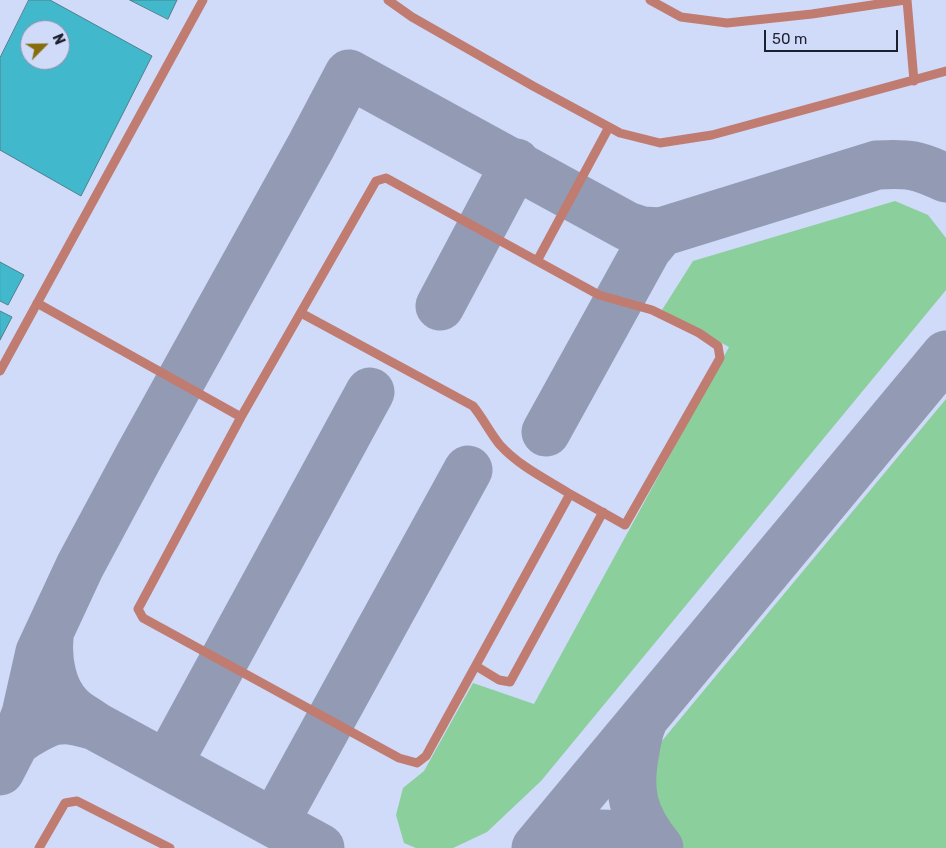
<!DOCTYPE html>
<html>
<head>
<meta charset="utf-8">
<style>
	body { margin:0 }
	#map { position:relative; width:946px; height:848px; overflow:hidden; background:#d0daf9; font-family:Rubik,sans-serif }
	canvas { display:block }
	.north { position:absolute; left:20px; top:20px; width:50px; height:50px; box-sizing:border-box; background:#d0daf9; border:1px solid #8890a8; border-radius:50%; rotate:67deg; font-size:14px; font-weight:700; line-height:20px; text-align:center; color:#1c202e }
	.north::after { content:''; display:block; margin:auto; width:18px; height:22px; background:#876d0b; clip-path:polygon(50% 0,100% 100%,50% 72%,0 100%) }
	.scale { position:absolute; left:764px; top:30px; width:134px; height:22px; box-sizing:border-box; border:2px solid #1c202e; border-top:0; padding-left:6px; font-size:15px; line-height:18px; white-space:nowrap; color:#1c202e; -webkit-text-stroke:4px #d0daf9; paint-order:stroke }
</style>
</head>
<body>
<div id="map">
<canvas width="946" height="848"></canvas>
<div class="north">N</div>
<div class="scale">50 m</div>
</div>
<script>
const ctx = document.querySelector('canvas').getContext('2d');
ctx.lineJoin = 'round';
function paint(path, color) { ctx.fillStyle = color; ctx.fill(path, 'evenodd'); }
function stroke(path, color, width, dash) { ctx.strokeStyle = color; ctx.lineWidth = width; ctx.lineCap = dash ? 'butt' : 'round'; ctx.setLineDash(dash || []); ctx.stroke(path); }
paint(new Path2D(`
	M 895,201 L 928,215 L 946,238 L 946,290 L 541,781 L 487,832 L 453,848 L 416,848 L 404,843 L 396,815 L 403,788 L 424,771 L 473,683 L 534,704 L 729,347 L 662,310 L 693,261 Z
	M 946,399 L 946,848 L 684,848 L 678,844 L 656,797 L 656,748 Z`), '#8bcf9c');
stroke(new Path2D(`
	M 440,306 L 516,163
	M 546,432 L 647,249 L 661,232
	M 643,721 C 638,731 637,740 635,751 C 627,792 633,816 659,848
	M 95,726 L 320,848
	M 15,742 C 25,734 48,720 61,720 C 72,719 84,723 95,726 C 87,720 77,715 70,708 C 52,691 47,661 49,638
	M 167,765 L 370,392
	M 0,771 L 15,742 L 26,714 L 40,652 L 80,566 L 139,456 L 311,146 L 349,74 L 627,226 L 642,231 L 661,232 L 877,165 C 909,163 918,165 946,178
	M 274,823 L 468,470
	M 536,848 L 946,355
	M 548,848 C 584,829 617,829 653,848`), '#939bb4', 49);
const building = new Path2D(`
	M 29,0 L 50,0 L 152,56 L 81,196 L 0,150 L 0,58 ZM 30,30 L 60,30 L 60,60 L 30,60 Z
	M 130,0 L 177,0 L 168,19 Z
	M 0,262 L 24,275 L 8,305 L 0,301 Z
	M 0,311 L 12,317 L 0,340 Z`);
paint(building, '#41b8cc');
stroke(building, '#50808a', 1);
stroke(new Path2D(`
	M 388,0 L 412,17 L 533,86 L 609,127 L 620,133 L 660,143 L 712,135 L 946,71
	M 650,0 L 681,17 L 727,23 L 812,14 L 905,0
	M 907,0 L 914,81
	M 386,178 L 599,295 L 652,310 L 699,333 L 718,346 L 720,358 L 625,525 L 570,494 L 426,756 L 417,763 L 399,758 L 143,618 L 138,609 L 241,417 L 376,181 Z
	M 537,261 L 609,127
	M 37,303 L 241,417
	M 301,313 L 473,406 C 483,418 490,433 500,445 C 519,466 546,479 570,494
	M 0,371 L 203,0
	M 476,666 L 499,680 L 510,682 L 603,512
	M 39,848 L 65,803 L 77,801 L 170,848`), '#c07c70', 9);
</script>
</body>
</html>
